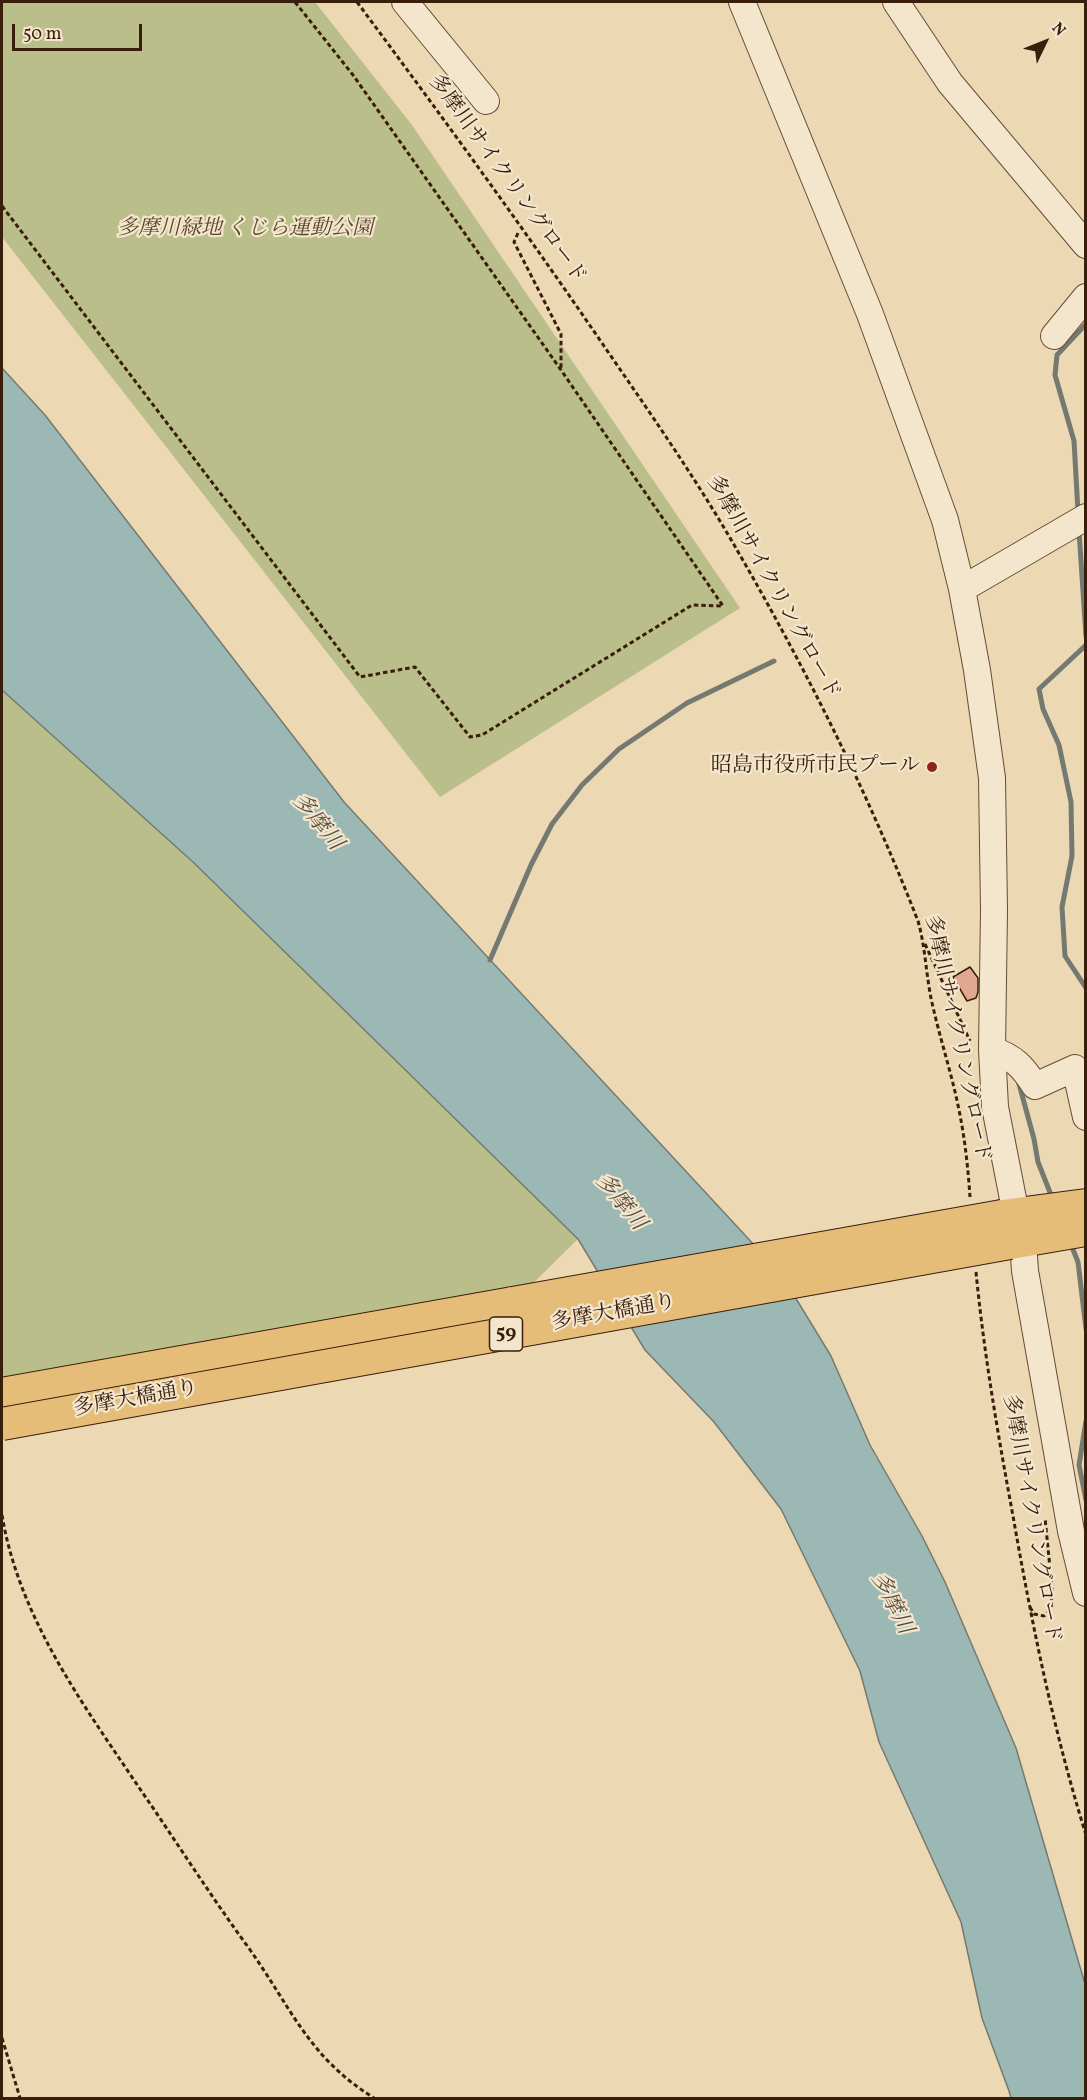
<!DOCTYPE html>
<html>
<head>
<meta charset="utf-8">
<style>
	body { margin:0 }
	#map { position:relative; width:1087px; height:2100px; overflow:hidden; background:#ecd8b2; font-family:Vollkorn,serif }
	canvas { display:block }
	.frame { position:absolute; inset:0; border:3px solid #3a1e0c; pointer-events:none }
	.north { position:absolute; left:1015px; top:12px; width:60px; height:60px; -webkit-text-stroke:4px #f3e6cd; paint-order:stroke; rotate:47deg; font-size:16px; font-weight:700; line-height:24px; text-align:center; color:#3a1e0c }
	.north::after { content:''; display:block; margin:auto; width:21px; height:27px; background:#3a1e0c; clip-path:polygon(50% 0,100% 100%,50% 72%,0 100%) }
	.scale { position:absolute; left:12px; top:24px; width:130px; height:27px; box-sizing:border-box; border:3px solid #3a1e0c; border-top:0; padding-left:8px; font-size:18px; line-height:21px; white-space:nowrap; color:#3a1e0c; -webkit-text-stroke:4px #f3e6cd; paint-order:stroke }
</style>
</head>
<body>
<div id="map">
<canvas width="1087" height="2100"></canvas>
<div class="frame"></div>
<div class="north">N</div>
<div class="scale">50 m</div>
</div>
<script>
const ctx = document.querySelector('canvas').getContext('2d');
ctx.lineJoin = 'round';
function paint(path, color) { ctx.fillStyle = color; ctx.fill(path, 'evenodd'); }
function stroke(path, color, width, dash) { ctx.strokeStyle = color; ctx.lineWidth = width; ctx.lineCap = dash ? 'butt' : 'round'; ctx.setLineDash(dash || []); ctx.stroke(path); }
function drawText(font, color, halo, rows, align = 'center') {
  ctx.font = font + ' Vollkorn,"Noto Serif JP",serif'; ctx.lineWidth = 4.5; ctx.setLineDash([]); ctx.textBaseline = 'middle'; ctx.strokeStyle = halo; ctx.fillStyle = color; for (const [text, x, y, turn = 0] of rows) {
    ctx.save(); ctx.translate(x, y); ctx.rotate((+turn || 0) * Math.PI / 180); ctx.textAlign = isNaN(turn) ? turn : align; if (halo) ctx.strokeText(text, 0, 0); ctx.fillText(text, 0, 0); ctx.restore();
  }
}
paint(new Path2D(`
	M 2,2 L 315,2 L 412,125 L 740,608 L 440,797 L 2,237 Z
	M 2,690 L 193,862 L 578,1239 L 513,1303 L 2,1394 Z`), '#babe8a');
const water = new Path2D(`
	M 2,368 L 45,415 L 344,802 L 781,1274 L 831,1356 L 870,1445 L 922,1536 L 945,1582 L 1016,1748 L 1085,1984 L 1085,2098 L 1011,2098 L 1009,2091 L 982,2018 L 961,1922 L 879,1742 L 860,1671 L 781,1509 L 714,1422 L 645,1350 L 578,1239 L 193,862 L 2,690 Z`);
paint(water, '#9bb8b4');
stroke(water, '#747a71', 1.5);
stroke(new Path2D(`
	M 1078,512 L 1074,441 L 1055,375 L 1057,355 L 1086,324
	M 1079,531 L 1086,636
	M 1086,645 L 1039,689 L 1043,709 L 1059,745 L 1071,802 L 1072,856 L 1062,907 L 1065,956 L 1086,988
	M 490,960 L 531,865 L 552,824 L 582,785 L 619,749 L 687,703 L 774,661
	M 1018,1080 L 1034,1139 L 1038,1162 L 1053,1200
	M 1070,1242 L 1078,1262 L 1086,1329
	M 1086,1421 L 1079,1465 L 1086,1500`), '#747a71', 5);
const building = new Path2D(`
	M 970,967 L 978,978 L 978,992 L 976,998 L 967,1001 L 953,977 Z`);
paint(building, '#e0a890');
stroke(building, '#3a1e0c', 1.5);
const minor = new Path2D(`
	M 405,2 L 486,101
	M 742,2 L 870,314 L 945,520 L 962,589 L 977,670 L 992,778 L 994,910 L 992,1050 L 995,1107 L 1016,1214
	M 896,2 L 950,83 L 1086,245
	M 1054,336 L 1086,297
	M 962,589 L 1086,517
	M 992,1050 C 1014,1057 1023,1067 1035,1086 L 1075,1068 L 1086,1117
	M 1023,1241 L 1025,1271 L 1071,1531 L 1086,1593`);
const major = new Path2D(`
	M 1002,1216 L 1086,1205
	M 1010,1243 L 1086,1230
	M 2,1394 L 513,1303`);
stroke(minor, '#664c36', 28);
stroke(major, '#3a1e0c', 34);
stroke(new Path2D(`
	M 295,2 L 353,75 L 561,370 L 723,606
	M 357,2 C 441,115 524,229 604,346 C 650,413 697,480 737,550 C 806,669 868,793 918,921 C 926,949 926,979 933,1007 C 941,1042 952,1075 959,1110 C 965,1139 968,1168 970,1197
	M 2,206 L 360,677 L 415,667 L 470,737 L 482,735 L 692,605 L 723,606
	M 518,233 L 514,242 L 561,334 L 561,370
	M 925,944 L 970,1041
	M 976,1272 C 984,1354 998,1435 1013,1516 C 1032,1624 1053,1729 1086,1835
	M 2,1515 C 19,1618 83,1704 140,1789 C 176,1841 210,1895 248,1947 C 291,2007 308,2057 374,2098
	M 1030,1607 L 1034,1614 L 1044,1616 L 1051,1609 L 1052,1588 L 1045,1518
	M 2,2038 L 20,2098`), '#3a1e0c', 3, [4.5, 3]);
stroke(minor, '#f3e6cd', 26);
stroke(major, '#e6bc79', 32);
const majorBridge = new Path2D(`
	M 513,1303 L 1002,1216
	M 2,1424 L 1010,1243`);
stroke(majorBridge, '#3a1e0c', 34, []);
stroke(majorBridge, '#e6bc79', 32);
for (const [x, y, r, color] of [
	[932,767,6,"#8f2418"]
]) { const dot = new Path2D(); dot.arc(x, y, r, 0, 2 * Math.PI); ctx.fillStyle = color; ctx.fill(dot); stroke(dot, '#f3e6cd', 2); }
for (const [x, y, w] of [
	[506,1334,33]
]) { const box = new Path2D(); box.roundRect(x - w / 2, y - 17, w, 34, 4.5); ctx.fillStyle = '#f3e6cd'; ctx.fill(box); stroke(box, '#3a1e0c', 1.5); }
drawText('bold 20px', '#3a1e0c', null, [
	["59",506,1334]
]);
drawText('21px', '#3a1e0c', '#f3e6cd', [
	["多摩川サイクリングロード",506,180,54],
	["多摩川サイクリングロード",772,588,61],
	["多摩川サイクリングロード",956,1039,78],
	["多摩大橋通り",614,1314,-10],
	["多摩大橋通り",136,1400,-10],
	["多摩川サイクリングロード",1030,1519,80]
]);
drawText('italic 21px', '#5a462c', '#f3e6cd', [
	["多摩川緑地 くじら運動公園",245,230]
]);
drawText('21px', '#3a1e0c', '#f3e6cd', [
	["昭島市役所市民プール",920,767]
], 'right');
drawText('italic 22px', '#574c3e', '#f3e6cd', [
	["多摩川",316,823,51],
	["多摩川",619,1203,51],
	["多摩川",890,1604,63]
]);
</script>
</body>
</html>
